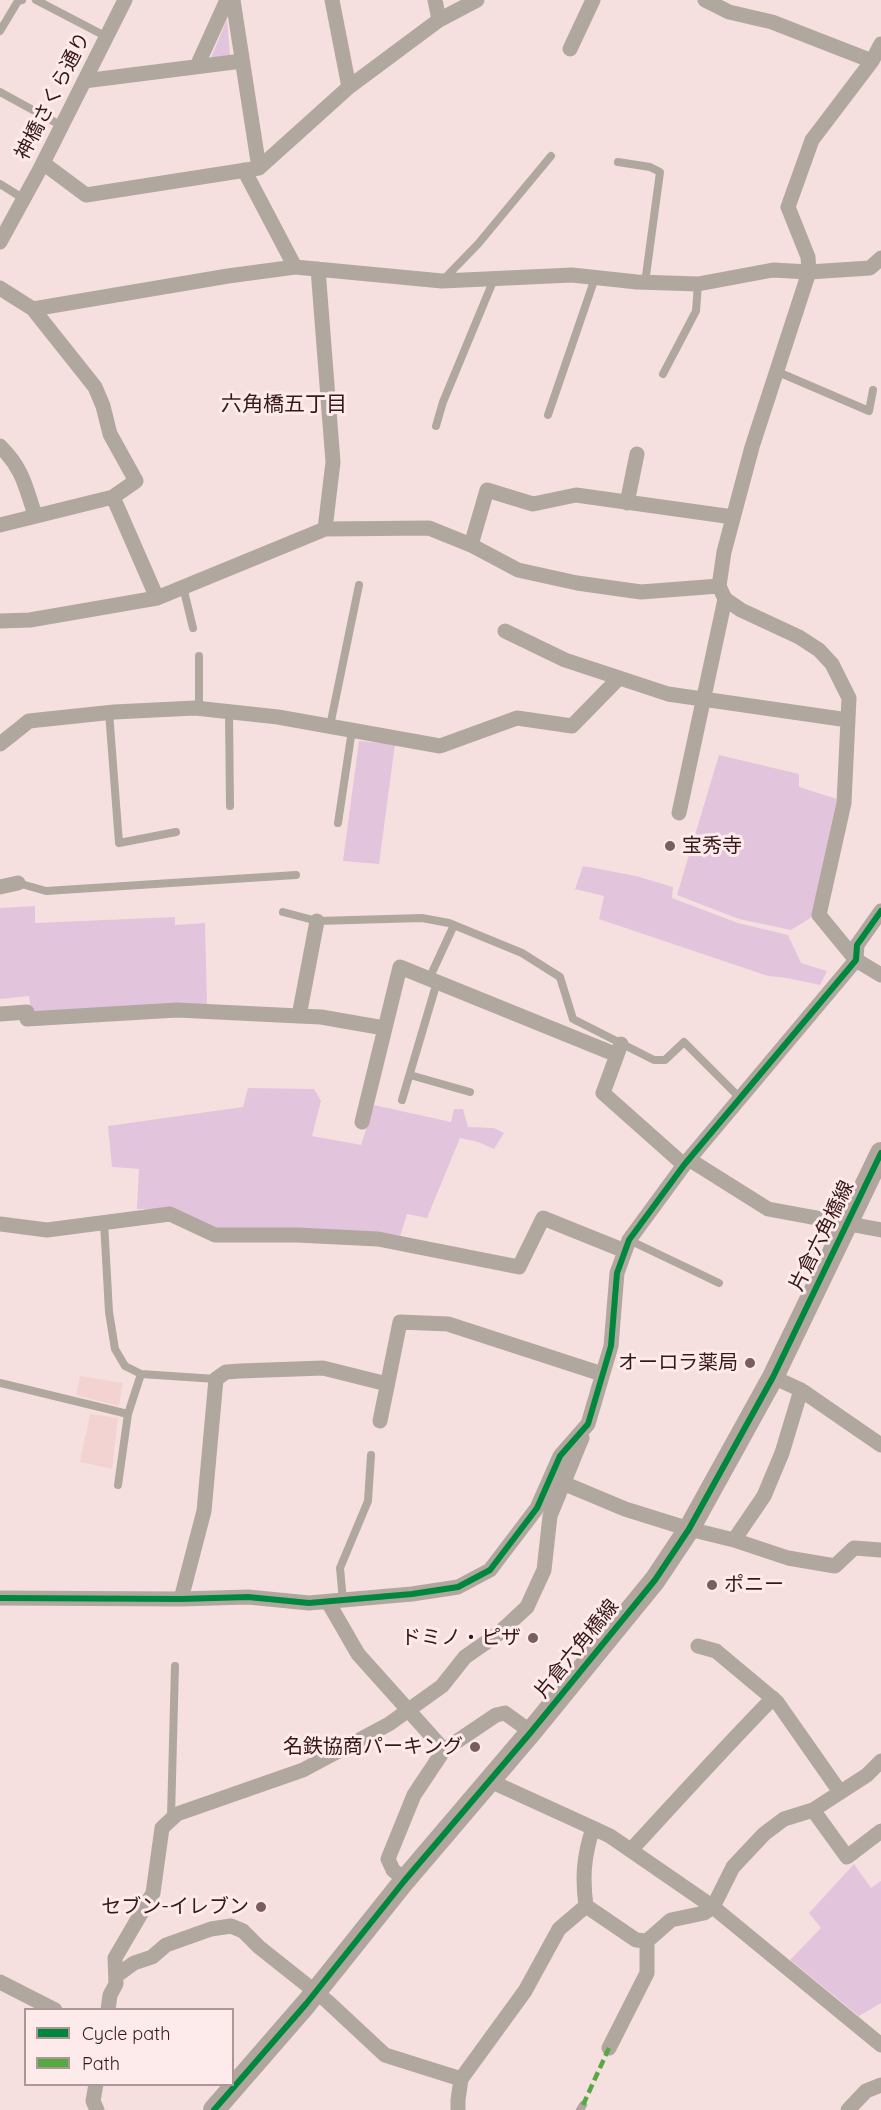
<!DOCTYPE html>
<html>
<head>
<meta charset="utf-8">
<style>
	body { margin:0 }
	#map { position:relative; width:881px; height:2110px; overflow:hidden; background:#f5e0df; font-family:Quicksand,sans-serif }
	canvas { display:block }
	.legend { position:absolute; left:24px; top:2008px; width:210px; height:78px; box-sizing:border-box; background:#fdeaea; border:2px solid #ae9696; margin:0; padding:8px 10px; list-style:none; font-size:18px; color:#371717 }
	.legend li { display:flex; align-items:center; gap:12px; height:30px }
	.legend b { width:30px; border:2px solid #ae9696 }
</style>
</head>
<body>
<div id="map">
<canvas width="881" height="2110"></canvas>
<ul class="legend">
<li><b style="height:8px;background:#00873e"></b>Cycle path</li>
<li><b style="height:8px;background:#55a942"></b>Path</li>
</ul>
</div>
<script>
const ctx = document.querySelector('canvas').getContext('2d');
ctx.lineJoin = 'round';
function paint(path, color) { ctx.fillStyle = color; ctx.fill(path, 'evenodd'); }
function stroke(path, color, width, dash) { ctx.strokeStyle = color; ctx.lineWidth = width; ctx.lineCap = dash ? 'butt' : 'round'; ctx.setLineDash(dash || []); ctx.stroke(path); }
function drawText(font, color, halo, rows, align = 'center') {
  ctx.font = font + ' Quicksand,"Noto Sans JP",sans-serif'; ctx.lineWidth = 6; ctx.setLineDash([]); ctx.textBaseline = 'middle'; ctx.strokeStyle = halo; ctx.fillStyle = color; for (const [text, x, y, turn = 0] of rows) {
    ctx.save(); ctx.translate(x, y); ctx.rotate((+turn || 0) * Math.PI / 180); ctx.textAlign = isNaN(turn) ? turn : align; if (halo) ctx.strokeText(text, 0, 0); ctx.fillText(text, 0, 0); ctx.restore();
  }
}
paint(new Path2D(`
	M 80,1376 L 123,1383 L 119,1406 L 76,1395 Z
	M 90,1414 L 118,1418 L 112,1469 L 80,1462 Z`), '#f3d3d2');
paint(new Path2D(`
	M 227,19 L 230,56 L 210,60 Z
	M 359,741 L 395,744 L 379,864 L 343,861 Z
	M 719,755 L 799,774 L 799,787 L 837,799 L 812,917 L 791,930 L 739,919 L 677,895 Z
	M 583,866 L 636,876 L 673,887 L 672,898 L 738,923 L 788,935 L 801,963 L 827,971 L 820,985 L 787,978 L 768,976 L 599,919 L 604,896 L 575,889 Z
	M 35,906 L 35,923 L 175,917 L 175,925 L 205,923 L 207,1004 L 31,1012 L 29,996 L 0,999 L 0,908 Z
	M 248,1088 L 314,1089 L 321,1101 L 312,1136 L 361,1145 L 374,1105 L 451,1122 L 454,1109 L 463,1109 L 468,1127 L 494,1128 L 504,1133 L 494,1149 L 478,1142 L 460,1138 L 427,1218 L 407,1214 L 399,1240 L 215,1231 L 171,1209 L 137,1209 L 139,1169 L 112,1167 L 108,1126 L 243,1107 Z
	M 854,1864 L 871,1888 L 881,1881 L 881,2003 L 859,2016 L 790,1960 L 821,1928 L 809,1913 Z`), '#e3c4dd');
stroke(new Path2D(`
	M 36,0 L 107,37
	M 0,31 L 18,1 L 22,0
	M 0,92 L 62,126
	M 618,162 L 650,167 L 660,172 L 645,283
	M 0,184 L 24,199
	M 444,279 L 478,244 L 551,156
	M 778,372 L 869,411 L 873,390
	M 663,374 L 696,311 L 698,284
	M 548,415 L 595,278
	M 436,426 L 443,402 L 494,279
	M 183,587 L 193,628
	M 199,708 L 199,656
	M 229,711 L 230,806
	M 109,712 L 119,843 L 176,832
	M 330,726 L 359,585
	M 338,823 L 352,730
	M 18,883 L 46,891 L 296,875
	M 283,912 L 317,921 L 422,918 L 449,923 L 522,953 L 560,977 L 573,1019 L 654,1060 L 665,1060 L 684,1042 L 740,1098
	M 429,979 L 454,925
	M 410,1075 L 470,1092
	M 402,1100 L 437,982
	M 104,1222 L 109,1312 L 115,1349 L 125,1366 L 141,1374 L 216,1379
	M 629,1240 L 719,1283
	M 0,1383 L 128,1414
	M 118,1485 L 128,1414 L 141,1374
	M 343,1601 L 340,1568 L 368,1501 L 371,1455
	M 171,1817 L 175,1666
	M 580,2110 L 583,2105`), '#b0a89f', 8);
stroke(new Path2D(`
	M 233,0 L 259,168
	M 332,0 L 349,87
	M 435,0 L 439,20
	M 705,0 L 729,12 L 772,22 L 872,61
	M 881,44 L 872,61 L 812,140 L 788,207 L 808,257 L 809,272 L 752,447 L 724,552 L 719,586 L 725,599 L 741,610 L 799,637 L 819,650 L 832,664 L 849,698 L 844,803 L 819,915 L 856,960 L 881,975
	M 570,49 L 593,0
	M 197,66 L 227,0
	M 84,81 L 242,61
	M 43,163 L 86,195 L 259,168 L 349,87 L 439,20 L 477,0
	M 244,170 L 295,267
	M 0,242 L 40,169 L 125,0
	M 318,269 L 333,462 L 325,529
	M 0,288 L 33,309 L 228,276 L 295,267 L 442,281 L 572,275 L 637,282 L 698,284 L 773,270 L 809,272 L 870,268 L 881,258
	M 0,446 C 23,469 25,485 35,515
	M 113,497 L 157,598
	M 627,503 L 637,454
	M 0,525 L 113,497 L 136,481 L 110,434 L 103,406 L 95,387 L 33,309
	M 471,545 L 487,490 L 533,504 L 576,495 L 733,517
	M 0,621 L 30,620 L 157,598 L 325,529 L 429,528 L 471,545 L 518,570 L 577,583 L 641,592 L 719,586
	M 505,631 L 565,660 L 668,694 L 848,720
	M 0,744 L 29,721 L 114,712 L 195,708 L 278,717 L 440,746 L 517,718 L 572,726 L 619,678
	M 679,813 L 725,599
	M 0,887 L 18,883
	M 317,921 L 299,1016 L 321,1017 L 384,1028
	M 0,1014 L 27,1012 L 27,1019 L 177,1010 L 299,1016
	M 621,1044 L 603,1093 L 684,1165
	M 362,1122 L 400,967 L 617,1055
	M 690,1160 L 768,1209 L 881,1230
	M 0,1224 L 47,1230 L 170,1214 L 215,1235 L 297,1235 L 378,1239 L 519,1267 L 543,1218 L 625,1251
	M 773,1377 L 801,1390 L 881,1445
	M 380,1421 L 400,1322 L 448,1324 L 602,1374
	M 563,1483 L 625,1509 L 689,1529 L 734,1540 L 788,1558 L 835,1566 L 854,1548 L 881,1550
	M 734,1540 L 764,1496 L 782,1453 L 801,1390
	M 0,1598 L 181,1599 L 248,1597 L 309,1603 L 412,1594 L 458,1587 L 490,1570 L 537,1508 L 560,1456 L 588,1424 L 611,1346 L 617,1273 L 629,1240 L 684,1165 L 856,960 L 857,945 L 881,911
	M 181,1599 L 204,1511 L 216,1379 L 226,1372 L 240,1371 L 323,1368 L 387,1384
	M 328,1602 L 358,1654 L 444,1750
	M 698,1646 L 716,1651 L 777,1702 L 840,1792
	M 490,1781 L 593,1828
	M 813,1810 L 847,1857 L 881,1831
	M 631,1850 C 678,1799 724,1748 773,1698
	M 405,1880 L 393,1870 L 388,1859 L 414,1795 L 444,1750 L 496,1715 L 505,1713 L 531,1732
	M 586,1906 L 636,1940 L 647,1941
	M 116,1976 L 134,1963 L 152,1957 L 166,1945 L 211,1929 L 231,1926 L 243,1931 L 259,1947 L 327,2001 L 385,2055 L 461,2079
	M 0,1982 L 55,2010
	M 108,2010 L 110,1995 L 116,1984 L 115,1958 L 153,1893 L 162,1828 L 177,1814 L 303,1770 L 389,1724 L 442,1686 L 465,1657 L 498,1634 L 527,1607 L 544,1570 L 550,1516 L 582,1438
	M 609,2048 L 647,1973 L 647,1941 L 671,1920 L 704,1913 L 713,1907 L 733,1867 L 764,1834 L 784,1819 L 813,1810 L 867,1775 L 881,1761
	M 96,2084 L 93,2101 L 97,2110
	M 458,2110 L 458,2100 L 461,2079 L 525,1991 L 559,1929 L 586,1906 C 582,1877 584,1855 593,1828 L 610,1836 L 713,1907 L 881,2045
	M 848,2110 L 866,2091 L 881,2085`), '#b0a89f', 15);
stroke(new Path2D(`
	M 214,2110 L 306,2004 L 405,1880 L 531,1732 L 655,1580 L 689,1529 L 773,1377 L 881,1153`), '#b1a69e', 22);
stroke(new Path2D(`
	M 583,2105 L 609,2048`), '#55a942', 4.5, [9, 4.5]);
stroke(new Path2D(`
	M 0,1598 L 181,1599 L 248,1597 L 309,1603 L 412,1594 L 458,1587 L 490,1570 L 537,1508 L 560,1456 L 588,1424 L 611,1346 L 617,1273 L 629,1240 L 684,1165 L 856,960 L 857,945 L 881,911
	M 214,2110 L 306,2004 L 405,1880 L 531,1732 L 655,1580 L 689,1529 L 773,1377 L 881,1153`), '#00873e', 6);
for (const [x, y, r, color] of [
	[670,846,6,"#7a5d5d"],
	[750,1363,6,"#7a5d5d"],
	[712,1585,6,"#7a5d5d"],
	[533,1638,6,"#7a5d5d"],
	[475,1747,6,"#7a5d5d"],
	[261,1907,6,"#7a5d5d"]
]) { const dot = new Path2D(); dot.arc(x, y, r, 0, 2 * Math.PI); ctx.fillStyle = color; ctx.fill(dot); stroke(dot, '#fdeaea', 2); }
drawText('20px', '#371717', '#fdeaea', [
	["神橋さくら通り",53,96,-63],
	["片倉六角橋線",822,1236,-64],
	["片倉六角橋線",577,1649,-51]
]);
drawText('20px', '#371717', '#fdeaea', [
	["宝秀寺",682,846,"left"],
	["オーロラ薬局",738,1363],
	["ポニー",724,1585,"left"],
	["ドミノ・ピザ",521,1638],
	["名鉄協商パーキング",463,1747],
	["セブン-イレブン",249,1907]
], 'right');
drawText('21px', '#371717', '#fdeaea', [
	["六角橋五丁目",284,405]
]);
</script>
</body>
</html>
